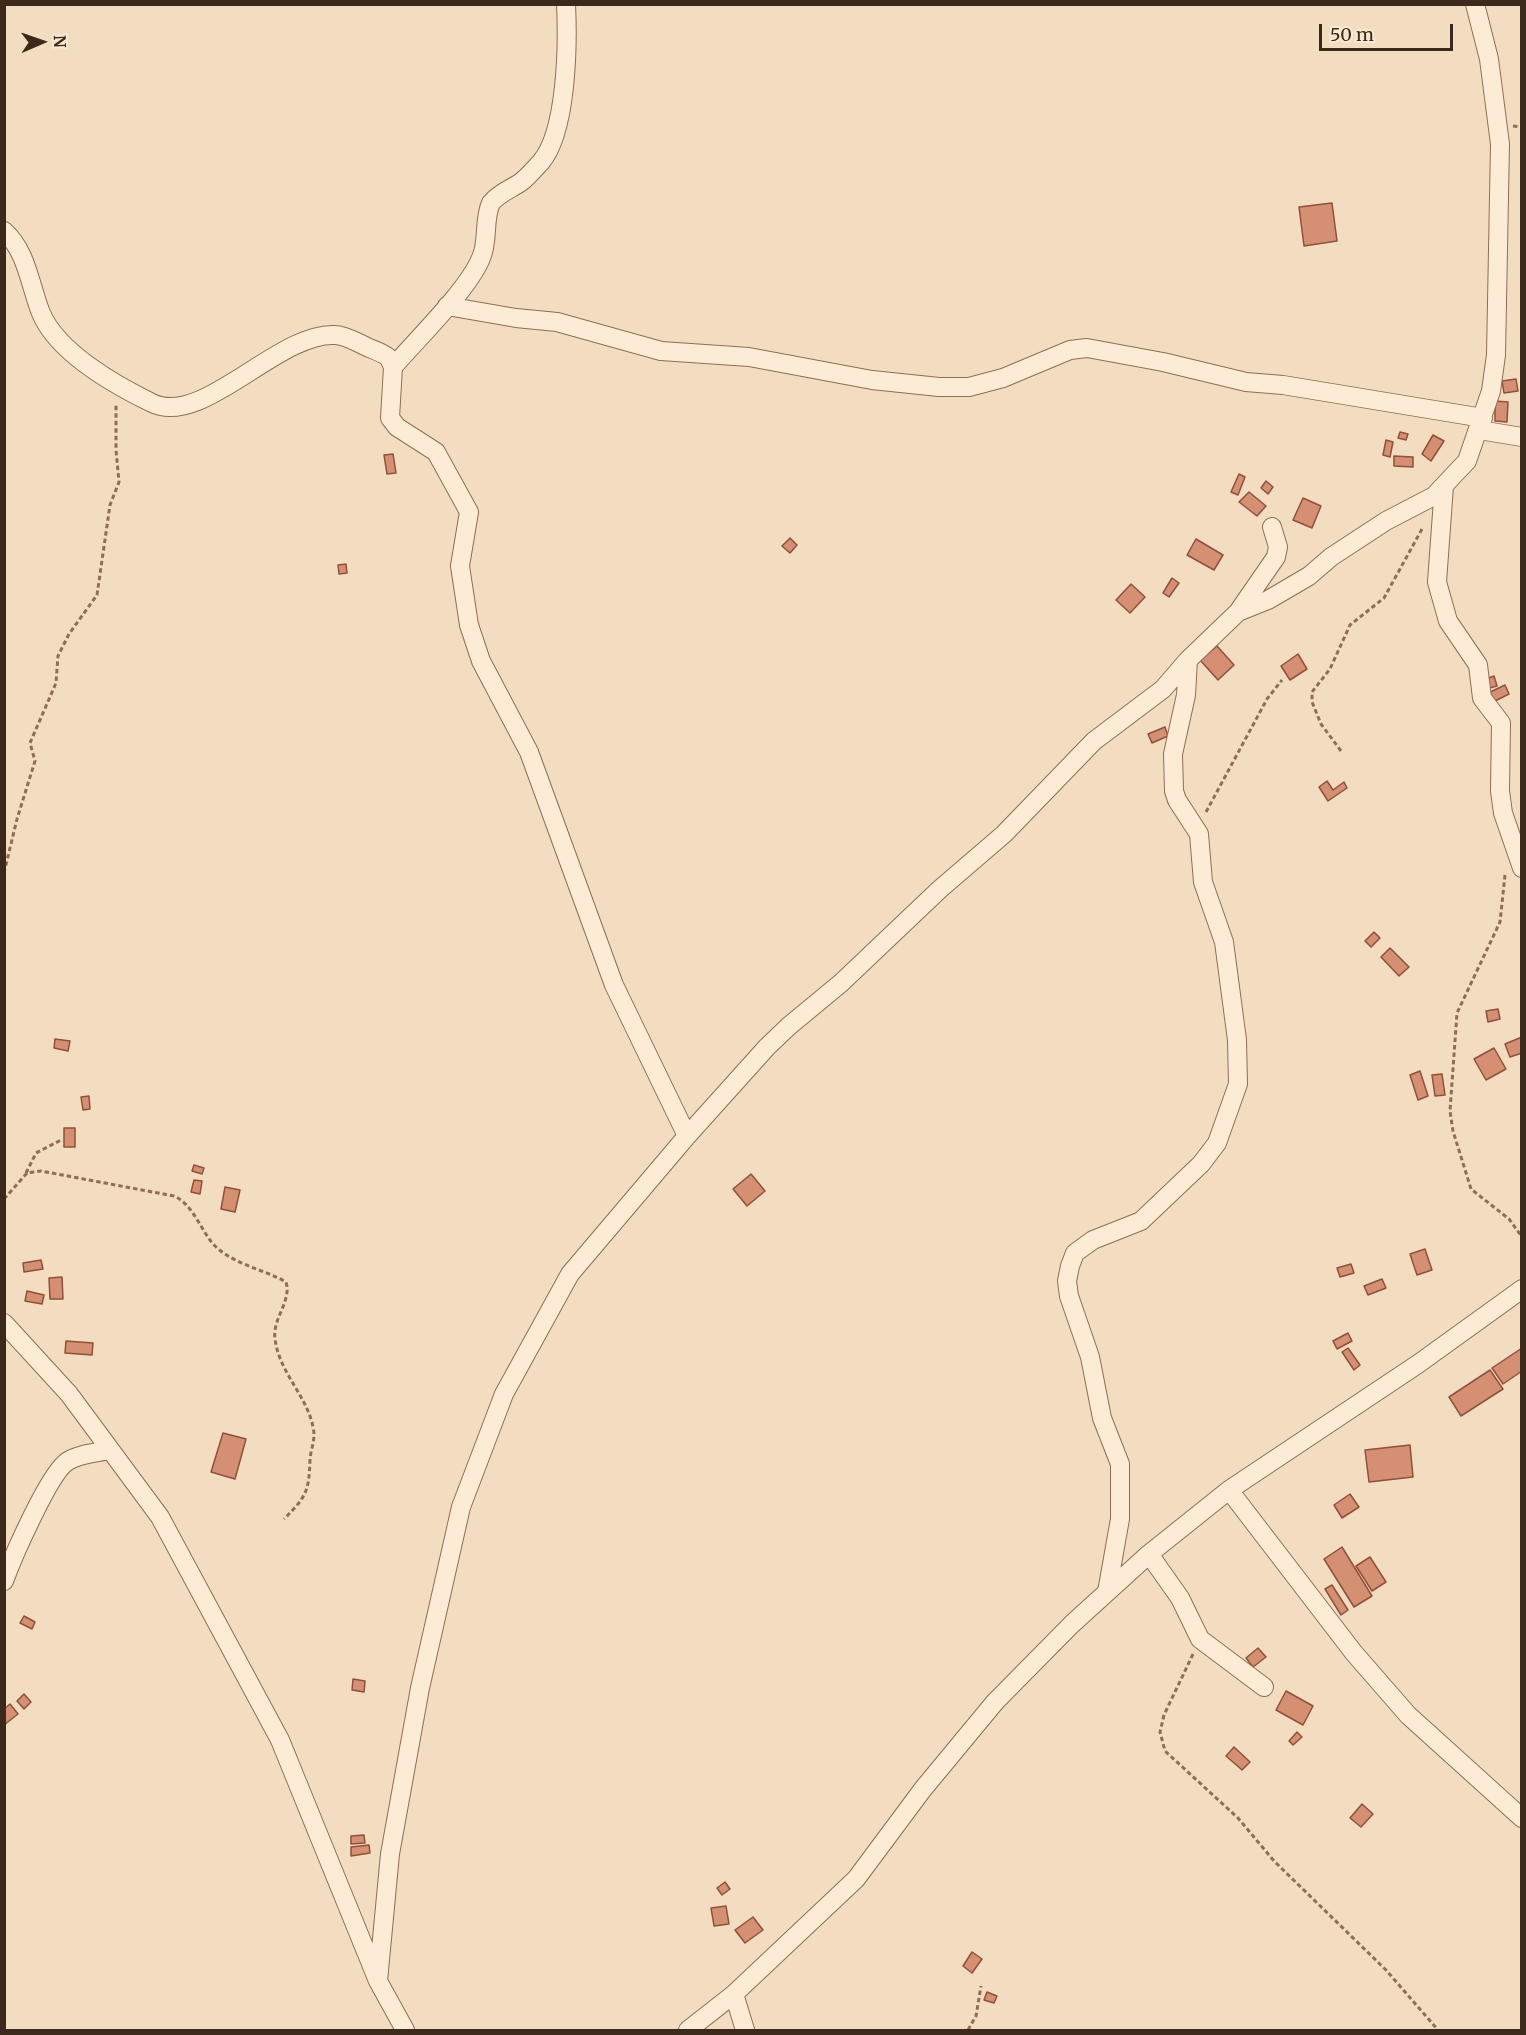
<!DOCTYPE html>
<html>
<head>
<meta charset="utf-8">
<style>
	body { margin:0 }
	#map { position:relative; width:1526px; height:2035px; overflow:hidden; background:#f3ddc1; font-family:Merriweather,serif }
	canvas { display:block }
	.frame { position:absolute; inset:0; border:6px solid #3d281c; pointer-events:none }
	.north { position:absolute; left:12px; top:12px; width:60px; height:60px; -webkit-text-stroke:4px #f9e9d1; paint-order:stroke; rotate:88deg; font-size:16px; font-weight:700; line-height:24px; text-align:center; color:#3d281c }
	.north::after { content:''; display:block; margin:auto; width:21px; height:27px; background:#3d281c; clip-path:polygon(50% 0,100% 100%,50% 72%,0 100%) }
	.scale { position:absolute; left:1319px; top:24px; width:134px; height:27px; box-sizing:border-box; border:3px solid #3d281c; border-top:0; padding-left:8px; font-size:18px; line-height:21px; white-space:nowrap; color:#3d281c; -webkit-text-stroke:4px #f9e9d1; paint-order:stroke }
</style>
</head>
<body>
<div id="map">
<canvas width="1526" height="2035"></canvas>
<div class="frame"></div>
<div class="north">N</div>
<div class="scale">50 m</div>
</div>
<script>
const ctx = document.querySelector('canvas').getContext('2d');
ctx.lineJoin = 'round';
function paint(path, color) { ctx.fillStyle = color; ctx.fill(path, 'evenodd'); }
function stroke(path, color, width, dash) { ctx.strokeStyle = color; ctx.lineWidth = width; ctx.lineCap = dash ? 'butt' : 'round'; ctx.setLineDash(dash || []); ctx.stroke(path); }
const building = new Path2D(`
	M 1332,203 L 1337,241 L 1304,246 L 1299,207 Z
	M 1516,379 L 1518,391 L 1504,393 L 1502,381 Z
	M 1495,401 L 1508,402 L 1507,422 L 1495,421 Z
	M 1400,432 L 1408,434 L 1406,440 L 1398,438 Z
	M 1433,435 L 1444,441 L 1431,461 L 1422,454 Z
	M 1386,440 L 1393,442 L 1390,457 L 1383,455 Z
	M 393,454 L 396,473 L 387,474 L 384,455 Z
	M 1394,456 L 1413,457 L 1413,467 L 1394,466 Z
	M 1239,474 L 1245,477 L 1238,495 L 1231,492 Z
	M 1266,481 L 1273,487 L 1268,494 L 1261,488 Z
	M 1249,492 L 1266,506 L 1257,516 L 1239,502 Z
	M 1303,498 L 1321,506 L 1312,528 L 1293,520 Z
	M 790,538 L 797,545 L 790,553 L 782,546 Z
	M 1196,539 L 1223,555 L 1214,570 L 1187,555 Z
	M 346,564 L 347,573 L 339,574 L 338,565 Z
	M 1172,578 L 1179,583 L 1169,597 L 1163,593 Z
	M 1131,584 L 1145,597 L 1130,613 L 1116,600 Z
	M 1217,646 L 1234,665 L 1218,680 L 1200,660 Z
	M 1298,654 L 1307,669 L 1290,680 L 1281,666 Z
	M 1494,676 L 1497,686 L 1486,689 L 1484,680 Z
	M 1505,685 L 1509,694 L 1493,702 L 1488,693 Z
	M 1165,727 L 1168,736 L 1152,743 L 1148,734 Z
	M 1327,781 L 1333,790 L 1344,782 L 1347,788 L 1328,801 L 1319,787 Z
	M 1374,932 L 1380,938 L 1371,947 L 1365,941 Z
	M 1390,948 L 1409,967 L 1399,976 L 1381,957 Z
	M 1498,1009 L 1500,1019 L 1488,1022 L 1486,1011 Z
	M 1522,1037 L 1522,1053 L 1510,1057 L 1505,1044 Z
	M 55,1039 L 70,1041 L 68,1051 L 54,1048 Z
	M 1494,1048 L 1506,1069 L 1486,1080 L 1474,1059 Z
	M 1420,1071 L 1428,1096 L 1418,1100 L 1410,1075 Z
	M 1442,1074 L 1445,1095 L 1435,1096 L 1432,1075 Z
	M 89,1096 L 90,1109 L 83,1110 L 81,1097 Z
	M 64,1128 L 75,1128 L 75,1147 L 64,1147 Z
	M 194,1165 L 204,1168 L 202,1174 L 192,1171 Z
	M 751,1174 L 765,1191 L 747,1206 L 733,1189 Z
	M 194,1180 L 202,1181 L 200,1194 L 191,1192 Z
	M 225,1187 L 240,1190 L 235,1212 L 221,1209 Z
	M 1425,1249 L 1432,1270 L 1417,1275 L 1410,1254 Z
	M 41,1260 L 43,1269 L 24,1272 L 23,1263 Z
	M 1351,1264 L 1354,1273 L 1340,1277 L 1337,1268 Z
	M 62,1277 L 63,1299 L 50,1299 L 49,1278 Z
	M 1382,1279 L 1386,1288 L 1368,1295 L 1364,1286 Z
	M 27,1291 L 44,1295 L 42,1304 L 25,1301 Z
	M 1348,1333 L 1352,1341 L 1337,1349 L 1333,1341 Z
	M 66,1341 L 93,1343 L 92,1355 L 65,1353 Z
	M 1348,1348 L 1360,1365 L 1354,1370 L 1342,1352 Z
	M 1522,1348 L 1522,1371 L 1503,1384 L 1492,1368 Z
	M 1490,1370 L 1503,1389 L 1461,1416 L 1449,1397 Z
	M 223,1433 L 246,1439 L 235,1479 L 211,1472 Z
	M 1410,1445 L 1413,1477 L 1369,1482 L 1365,1450 Z
	M 1350,1494 L 1359,1507 L 1342,1518 L 1334,1505 Z
	M 1342,1547 L 1372,1596 L 1354,1607 L 1324,1559 Z
	M 1370,1557 L 1386,1582 L 1372,1591 L 1356,1566 Z
	M 1332,1585 L 1348,1610 L 1341,1615 L 1325,1589 Z
	M 24,1616 L 35,1622 L 32,1629 L 20,1623 Z
	M 1258,1648 L 1266,1657 L 1253,1667 L 1246,1658 Z
	M 353,1679 L 365,1681 L 364,1692 L 352,1690 Z
	M 1286,1691 L 1313,1706 L 1303,1725 L 1276,1710 Z
	M 24,1694 L 31,1702 L 24,1709 L 17,1701 Z
	M 10,1704 L 18,1714 L 4,1725 L 4,1709 Z
	M 1297,1732 L 1302,1737 L 1293,1745 L 1289,1741 Z
	M 1234,1747 L 1250,1762 L 1242,1770 L 1226,1756 Z
	M 1362,1804 L 1373,1814 L 1361,1827 L 1350,1818 Z
	M 364,1835 L 365,1843 L 351,1844 L 351,1836 Z
	M 369,1845 L 370,1853 L 351,1856 L 351,1847 Z
	M 725,1882 L 730,1889 L 722,1895 L 717,1888 Z
	M 726,1906 L 729,1924 L 714,1926 L 711,1908 Z
	M 753,1917 L 763,1930 L 745,1943 L 735,1930 Z
	M 972,1952 L 982,1959 L 972,1973 L 963,1966 Z
	M 987,1992 L 997,1996 L 994,2003 L 984,2000 Z`);
paint(building, '#d58f72');
stroke(building, '#915039', 1.5);
const minor = new Path2D(`
	M 4,231 C 27,251 30,286 41,313 C 57,352 115,385 152,403 C 202,428 278,332 335,335 C 345,335 356,342 365,346 C 373,350 382,352 389,358 L 393,367 L 390,418 L 397,427 L 436,452 L 469,512 L 460,566 L 469,625 L 481,661 L 529,752 L 614,985 L 687,1136
	M 447,306 L 516,318 L 557,322 L 661,351 L 749,357 L 872,380 L 939,387 L 969,387 L 1003,378 L 1070,350 L 1087,348 L 1163,362 L 1246,382 L 1283,385 L 1483,418
	M 393,367 C 417,339 468,290 481,258 C 489,240 483,220 491,203 C 499,193 511,189 521,182 C 528,177 535,168 541,162 C 567,131 568,45 566,4
	M 1479,430 L 1522,437
	M 1444,486 L 1437,582 L 1448,621 L 1478,665 L 1482,698 L 1501,723 L 1500,791 L 1503,813 L 1522,868
	M 1238,612 L 1276,557 L 1278,547 L 1272,527
	M 4,1323 L 69,1394 L 160,1517 L 280,1740 L 378,1981 L 405,2030
	M 1229,1490 L 1354,1653 L 1408,1715 L 1522,1818
	M 1149,1554 L 1180,1598 L 1200,1639 L 1264,1687
	M 4,1581 C 12,1559 50,1471 68,1461 C 79,1454 96,1453 109,1450
	M 1107,1592 L 1120,1519 L 1120,1464 L 1102,1418 L 1090,1357 L 1069,1296 L 1067,1281 L 1070,1266 L 1075,1253 L 1093,1240 L 1141,1221 L 1201,1164 L 1217,1143 L 1238,1084 L 1237,1040 L 1224,942 L 1203,882 L 1199,834 L 1177,800 L 1174,791 L 1173,754 L 1186,695 L 1188,660
	M 378,1981 L 390,1854 L 420,1688 L 461,1507 L 504,1394 L 570,1274 L 687,1136 L 767,1047 L 789,1026 L 841,983 L 940,889 L 1004,834 L 1094,741 L 1163,689 L 1188,660 L 1238,612 L 1268,600 L 1309,576 L 1331,557 L 1386,521 L 1434,496 L 1467,461 L 1491,391 L 1496,355 L 1500,144 L 1489,59 L 1475,4
	M 734,1994 L 745,2030
	M 688,2030 L 734,1994 L 856,1879 L 923,1789 L 995,1702 L 1072,1624 L 1149,1554 L 1229,1490 L 1418,1364 L 1522,1289`);
stroke(minor, '#8f6d56', 20);
stroke(new Path2D(`
	M 1513,126 L 1522,127
	M 1341,751 L 1321,724 L 1312,702 L 1312,692 L 1330,669 L 1350,625 L 1384,598 L 1422,529
	M 1206,812 L 1267,699 L 1282,680
	M 4,873 L 17,819 L 35,761 L 30,743 L 56,683 L 58,656 L 69,634 L 97,595 L 110,505 L 119,482 L 116,450 L 116,405
	M 1505,875 L 1500,922 L 1457,1013 L 1450,1111 L 1453,1131 L 1471,1189 L 1509,1219 L 1522,1237
	M 26,1173 L 36,1153 L 61,1140
	M 4,1199 L 27,1173 L 41,1171 L 174,1196 C 194,1205 200,1230 215,1246 C 235,1265 263,1269 286,1282 C 292,1301 272,1319 275,1339 C 279,1372 307,1396 313,1427 C 316,1439 311,1448 310,1459 C 309,1491 307,1496 284,1519
	M 1193,1654 L 1164,1715 L 1160,1732 L 1165,1751 L 1238,1818 L 1274,1861 L 1386,1970 L 1438,2030
	M 968,2030 L 976,2016 L 981,1986`), '#8f6d56', 3, [4.5, 3]);
stroke(minor, '#fcecd5', 18);
</script>
</body>
</html>
